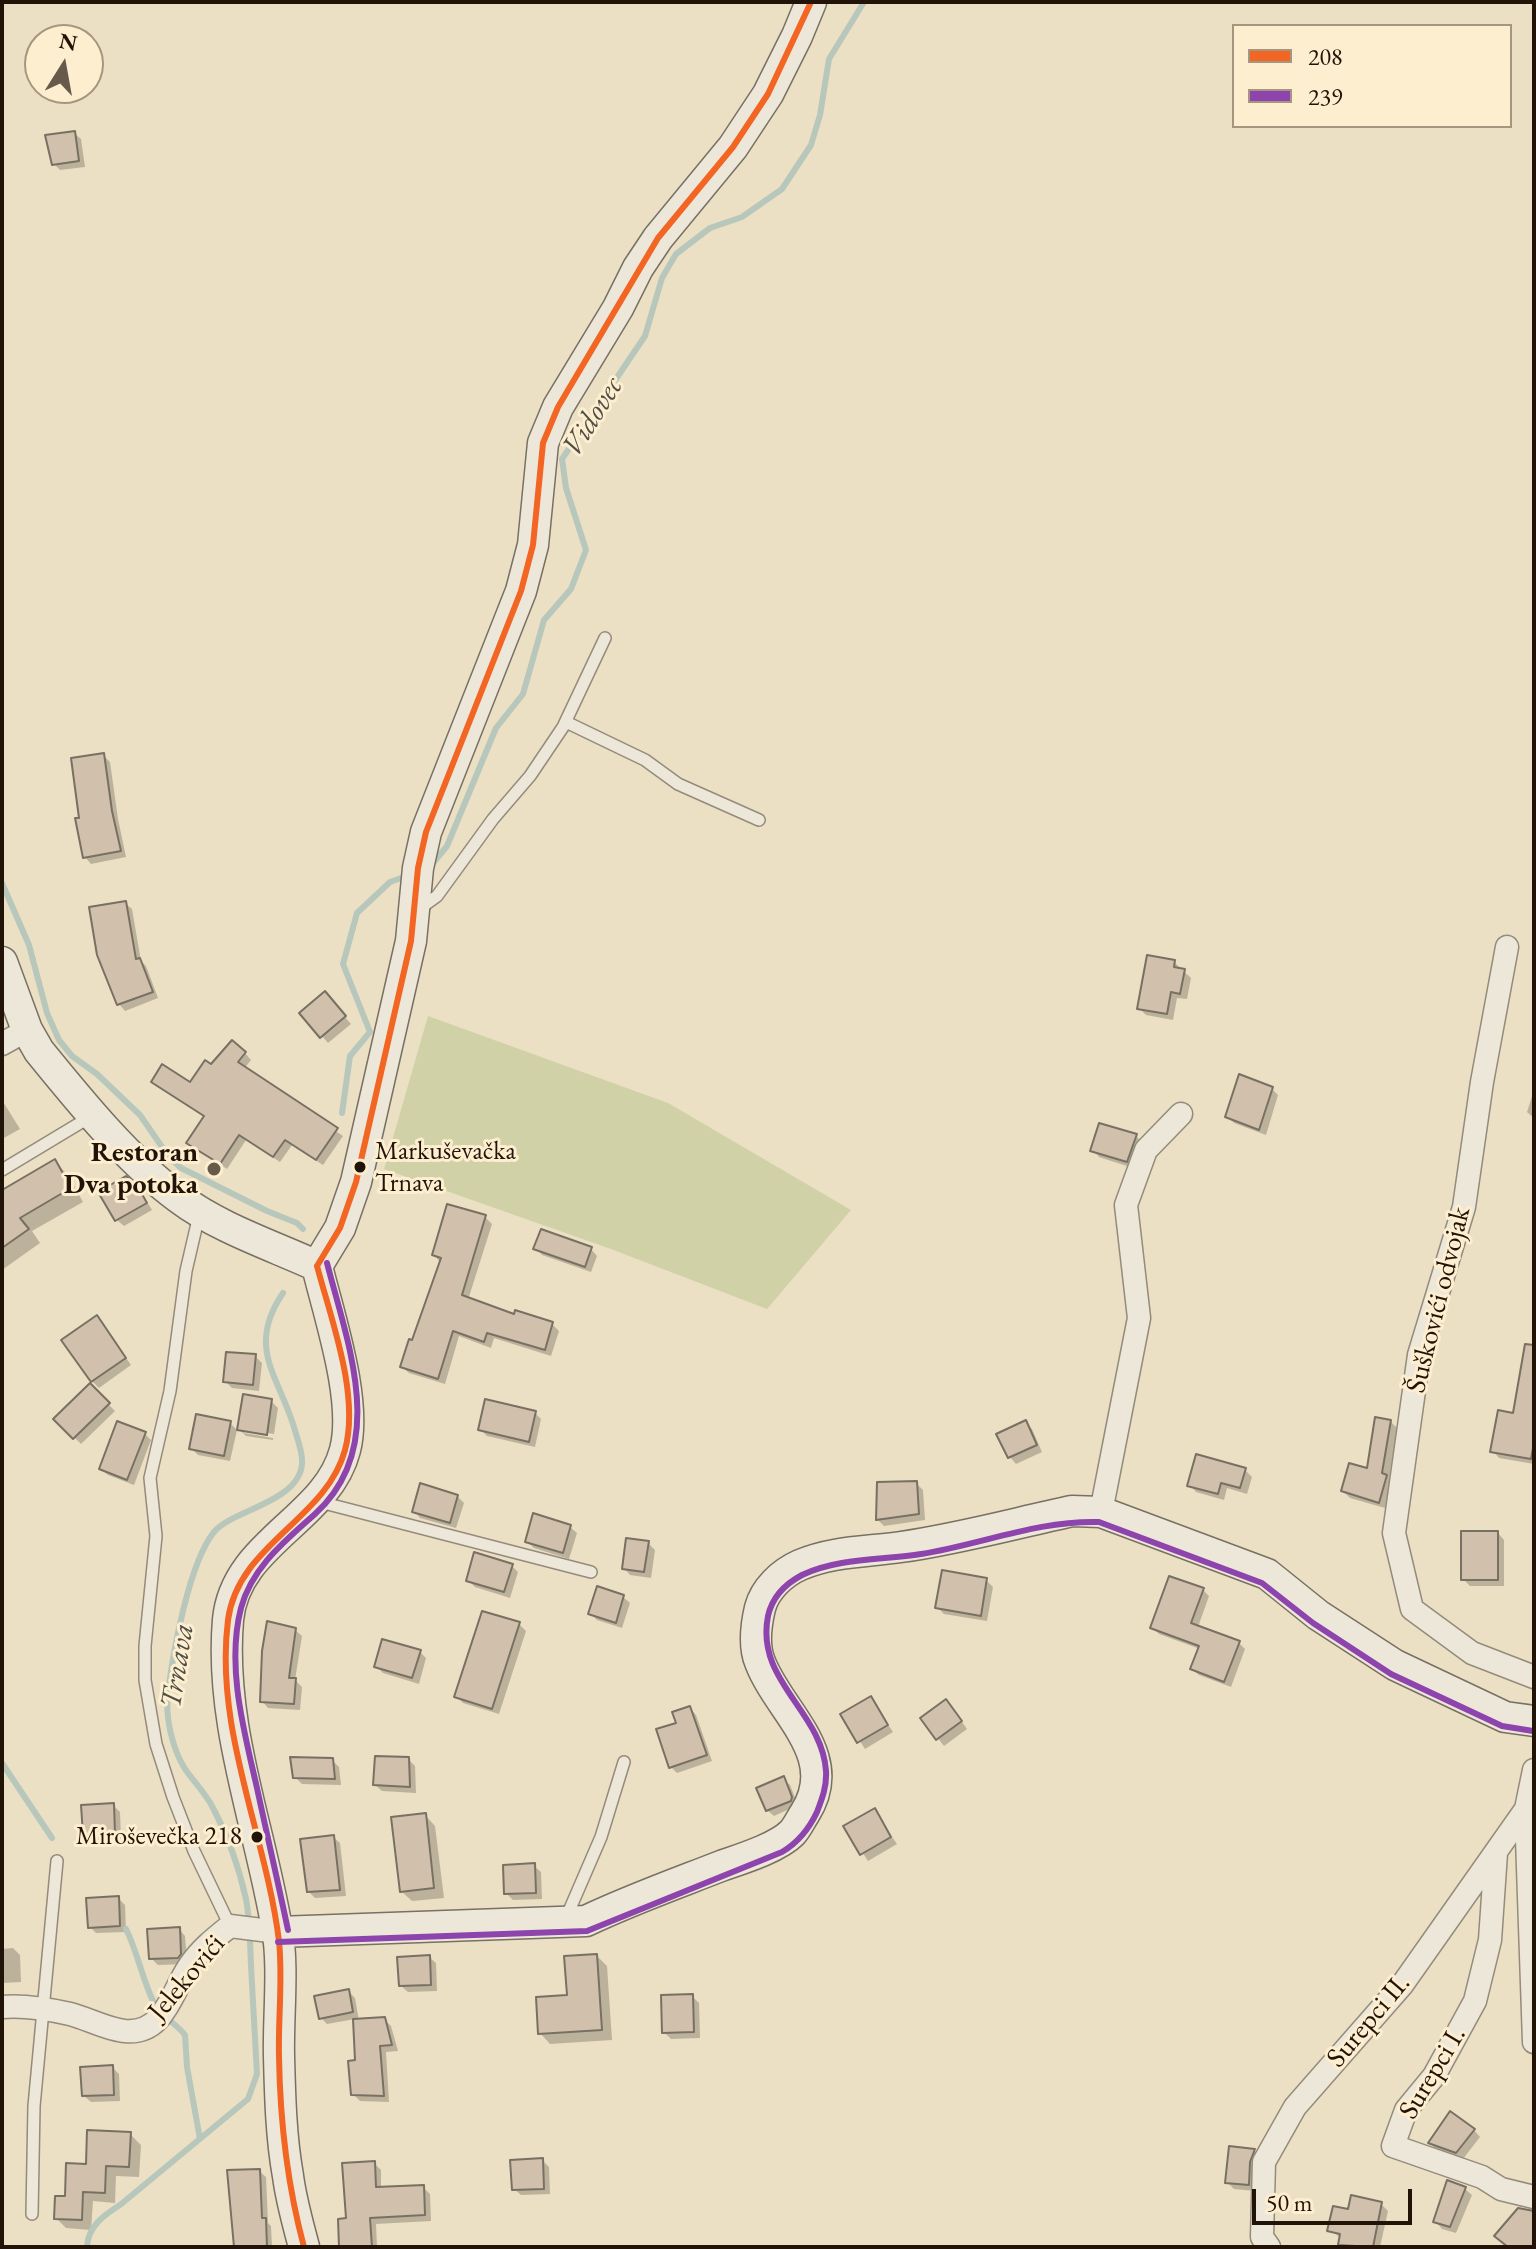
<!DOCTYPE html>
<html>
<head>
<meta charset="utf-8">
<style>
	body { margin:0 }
	#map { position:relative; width:1536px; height:2249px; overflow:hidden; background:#ebdfc4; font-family:"EB Garamond",serif }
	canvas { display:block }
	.frame { position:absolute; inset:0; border:4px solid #221309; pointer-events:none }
	.legend { position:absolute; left:1232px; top:24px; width:280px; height:104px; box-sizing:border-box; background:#fceecf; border:2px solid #a59680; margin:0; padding:10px 14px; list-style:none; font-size:24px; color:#221309 }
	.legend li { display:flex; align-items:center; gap:16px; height:40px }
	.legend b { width:40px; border:2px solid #a59680 }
	.north { position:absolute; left:24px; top:24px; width:80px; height:80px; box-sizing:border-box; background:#fceecf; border:2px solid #a59680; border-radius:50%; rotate:11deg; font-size:22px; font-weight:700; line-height:32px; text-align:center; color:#221309 }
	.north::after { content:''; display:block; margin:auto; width:28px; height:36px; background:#685a4a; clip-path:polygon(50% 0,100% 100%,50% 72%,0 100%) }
	.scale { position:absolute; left:1252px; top:2189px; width:160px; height:36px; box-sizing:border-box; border:4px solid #221309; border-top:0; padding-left:10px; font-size:24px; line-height:28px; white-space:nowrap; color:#221309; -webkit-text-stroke:6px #fceecf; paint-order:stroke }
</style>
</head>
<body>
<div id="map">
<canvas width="1536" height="2249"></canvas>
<div class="frame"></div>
<ul class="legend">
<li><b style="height:10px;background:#f26522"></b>208</li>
<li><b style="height:10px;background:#8e44ad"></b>239</li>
</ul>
<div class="north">N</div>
<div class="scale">50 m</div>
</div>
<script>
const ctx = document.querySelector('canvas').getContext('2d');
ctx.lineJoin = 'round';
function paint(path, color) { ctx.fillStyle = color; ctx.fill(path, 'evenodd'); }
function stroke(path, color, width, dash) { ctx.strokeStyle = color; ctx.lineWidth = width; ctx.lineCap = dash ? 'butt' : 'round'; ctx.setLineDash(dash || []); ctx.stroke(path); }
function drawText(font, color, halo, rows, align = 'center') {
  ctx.font = font + ' "EB Garamond",serif'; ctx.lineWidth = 6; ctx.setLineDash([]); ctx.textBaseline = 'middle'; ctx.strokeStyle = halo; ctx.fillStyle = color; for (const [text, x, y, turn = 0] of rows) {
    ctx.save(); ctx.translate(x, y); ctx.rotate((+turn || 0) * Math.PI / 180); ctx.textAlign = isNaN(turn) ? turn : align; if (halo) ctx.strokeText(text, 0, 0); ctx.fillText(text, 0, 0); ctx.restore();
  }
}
paint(new Path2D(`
	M 428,1016 L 668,1103 L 851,1210 L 767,1309 L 611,1249 L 384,1169 Z`), '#d1d1a7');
paint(new Path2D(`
	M 74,133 L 81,139 L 85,167 L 60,170 L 54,164 Z
	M 103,755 L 110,762 L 118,819 L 126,857 L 91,864 L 85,857 L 81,819 Z
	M 125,903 L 132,909 L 141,961 L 146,966 L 158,998 L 125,1011 L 119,1004 Z
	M 1174,962 L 1191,978 L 1187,999 L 1177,998 L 1173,1020 L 1146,1015 L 1139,1008 Z
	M 331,1001 L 351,1024 L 328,1043 L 322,1036 Z
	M 245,1053 L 251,1060 L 244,1069 L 343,1136 L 323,1165 L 292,1145 L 280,1162 L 246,1140 L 227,1169 L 189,1142 L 205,1117 L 154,1081 L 191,1085 L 211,1067 Z
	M 1272,1089 L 1278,1095 L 1266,1135 L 1234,1123 L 1228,1117 Z
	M 1534,1090 L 1534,1118 L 1527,1112 Z
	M 2,1100 L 20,1129 L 2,1139 Z
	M 1136,1136 L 1143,1143 L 1133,1168 L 1099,1157 L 1093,1150 Z
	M 55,1162 L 68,1175 L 83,1202 L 32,1231 L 40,1243 L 2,1270 L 2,1191 Z
	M 125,1179 L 144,1197 L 152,1210 L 124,1226 L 117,1220 Z
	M 485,1217 L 492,1224 L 468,1300 L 515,1316 L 552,1324 L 559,1331 L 551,1356 L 494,1338 L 491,1348 L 459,1336 L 445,1384 L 409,1373 L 402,1367 L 414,1342 L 440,1262 L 434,1255 Z
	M 536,1248 L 591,1249 L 597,1256 L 591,1272 L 542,1255 Z
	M 103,1324 L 131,1365 L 99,1388 L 92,1381 Z
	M 255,1356 L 262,1363 L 259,1391 L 232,1388 L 225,1381 Z
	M 1534,1366 L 1534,1464 L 1499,1458 L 1493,1451 L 1515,1415 Z
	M 90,1386 L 115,1411 L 81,1444 L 56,1419 Z
	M 271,1401 L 278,1408 L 274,1434 L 244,1429 L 244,1433 L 273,1438 L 273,1440 L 246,1436 L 239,1429 Z
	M 535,1413 L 541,1419 L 535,1447 L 487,1436 L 480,1429 Z
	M 1390,1421 L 1397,1428 L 1389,1479 L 1393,1483 L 1385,1508 L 1350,1498 L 1343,1491 L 1368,1471 Z
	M 230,1423 L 237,1430 L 230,1461 L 198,1455 L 191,1448 Z
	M 1025,1423 L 1032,1429 L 1042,1452 L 1016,1464 L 1010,1457 Z
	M 145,1434 L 151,1440 L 134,1485 L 108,1475 L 101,1469 Z
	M 1245,1470 L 1252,1477 L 1247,1494 L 1227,1488 L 1224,1500 L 1196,1492 L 1190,1485 Z
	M 916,1483 L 923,1490 L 925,1520 L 884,1526 L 878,1520 Z
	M 457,1496 L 464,1503 L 456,1528 L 420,1518 L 414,1511 Z
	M 570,1527 L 577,1533 L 569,1559 L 534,1548 L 527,1541 Z
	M 1498,1533 L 1504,1540 L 1504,1586 L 1470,1586 L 1463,1579 Z
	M 648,1543 L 655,1550 L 651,1578 L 630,1575 L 624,1568 Z
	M 512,1566 L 518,1572 L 510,1598 L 475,1587 L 468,1580 Z
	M 986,1580 L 993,1587 L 987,1621 L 944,1614 L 937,1607 Z
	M 1203,1590 L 1209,1596 L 1198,1627 L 1238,1642 L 1245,1649 L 1231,1687 L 1199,1675 L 1192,1669 L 1200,1649 L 1159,1634 L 1153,1628 Z
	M 623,1597 L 630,1603 L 622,1628 L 597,1620 L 591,1614 Z
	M 519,1624 L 526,1631 L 499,1714 L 463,1703 L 456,1696 Z
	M 295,1630 L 302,1636 L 295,1680 L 302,1687 L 300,1710 L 268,1708 L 262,1701 Z
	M 420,1652 L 426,1658 L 419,1684 L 383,1673 L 376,1666 Z
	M 871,1699 L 893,1732 L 865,1749 L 843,1715 Z
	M 690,1708 L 696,1715 L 712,1761 L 677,1773 L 671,1767 L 678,1724 Z
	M 952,1708 L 967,1729 L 944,1746 L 923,1719 Z
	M 408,1759 L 415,1766 L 416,1793 L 382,1791 L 375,1785 Z
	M 332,1760 L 339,1767 L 341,1785 L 302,1784 L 295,1777 Z
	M 783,1779 L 790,1785 L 798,1805 L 774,1816 L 767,1810 Z
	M 113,1805 L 120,1812 L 121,1839 L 91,1841 L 85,1834 Z
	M 874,1811 L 897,1844 L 868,1861 L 846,1827 Z
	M 425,1815 L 435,1826 L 444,1898 L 412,1901 L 401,1891 Z
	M 333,1837 L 340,1843 L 346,1896 L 315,1898 L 308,1891 Z
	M 534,1866 L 541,1872 L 542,1899 L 513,1900 L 506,1893 Z
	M 118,1898 L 125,1905 L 126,1932 L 96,1933 L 90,1927 Z
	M 179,1929 L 185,1936 L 187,1961 L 185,1964 L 158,1965 L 151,1958 Z
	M 13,1948 L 20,1955 L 21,1982 L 2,1983 L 2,1949 Z
	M 597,1956 L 607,1966 L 612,2040 L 550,2044 L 540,2033 L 569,1997 Z
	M 429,1957 L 436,1963 L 437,1991 L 408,1992 L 401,1986 Z
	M 348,1991 L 355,1998 L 359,2021 L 384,2019 L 391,2026 L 398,2051 L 386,2052 L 389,2102 L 360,2101 L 353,2094 L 358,2062 L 355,2019 L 327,2024 L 321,2018 Z
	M 692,1996 L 699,2003 L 700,2038 L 671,2039 L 664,2032 Z
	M 112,2067 L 119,2074 L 120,2101 L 91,2102 L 84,2096 Z
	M 1474,2130 L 1480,2137 L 1463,2159 L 1436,2149 L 1430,2143 Z
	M 130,2134 L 141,2145 L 139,2177 L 116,2176 L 115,2203 L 93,2201 L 91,2230 L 66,2228 L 56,2218 L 87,2166 Z
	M 1254,2151 L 1260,2157 L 1255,2191 L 1234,2189 L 1227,2182 Z
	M 542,2160 L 549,2167 L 550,2194 L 521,2195 L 514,2189 Z
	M 374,2163 L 381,2170 L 381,2189 L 423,2187 L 430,2194 L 431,2221 L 376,2224 L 377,2247 L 341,2247 L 348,2220 Z
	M 259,2171 L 266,2177 L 268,2223 L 271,2226 L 272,2247 L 236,2247 Z
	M 1465,2189 L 1472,2195 L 1456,2233 L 1442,2229 L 1436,2222 Z
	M 1381,2204 L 1388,2211 L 1380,2247 L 1343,2247 L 1340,2244 L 1341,2238 L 1330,2230 L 1350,2211 Z`), '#0003');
stroke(new Path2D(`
	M 429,868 L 447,846 L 496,728 L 523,694 L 544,620 L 571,589 L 586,550 L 566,488 L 562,459 L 645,336 L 662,278 L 676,254 L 710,228 L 742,217 L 782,189 L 811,145 L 820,115 L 829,59 L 864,2
	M 2,883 L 29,945 L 47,1013 L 59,1040 L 72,1056 L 97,1074 L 140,1115 L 169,1157 L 181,1168 L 267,1211 L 297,1223 L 303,1229
	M 342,1113 L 350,1056 L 370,1032 L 343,964 L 357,913 L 390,882 L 407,876
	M 2,1763 L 52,1838
	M 126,1929 C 138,1953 142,1979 154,2003 C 161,2017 176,2023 185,2035 L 187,2067 L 200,2139
	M 87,2247 C 88,2226 104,2215 120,2205 L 248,2099 L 257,2074 C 255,2038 253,2002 251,1966 C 250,1944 250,1920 246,1899 C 239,1868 228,1836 213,1808 C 206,1794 194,1782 185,1769 C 172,1748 165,1717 168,1693 C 173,1652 189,1563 214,1532 C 232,1510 299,1502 302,1464 C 303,1455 299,1443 296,1434 C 282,1379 244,1350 283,1293`), '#b8c7bb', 6);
const building = new Path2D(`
	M 75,131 L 79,161 L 52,165 L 45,135 Z
	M 104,753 L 112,811 L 121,851 L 83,858 L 75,818 L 79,818 L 71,758 Z
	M 126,901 L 136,959 L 140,958 L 153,992 L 117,1005 L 97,955 L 89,907 Z
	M 1147,955 L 1175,960 L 1174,967 L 1185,969 L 1180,994 L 1171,992 L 1167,1014 L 1137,1009 Z
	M 325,991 L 346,1016 L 320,1038 L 299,1013 Z
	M 232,1040 L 246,1052 L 238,1062 L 338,1128 L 316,1160 L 285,1140 L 273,1157 L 239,1135 L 220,1164 L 186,1143 L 204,1116 L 151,1082 L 162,1064 L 190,1082 L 205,1060 L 211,1064 Z
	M 1239,1074 L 1273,1087 L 1259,1130 L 1225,1117 Z
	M 1099,1123 L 1137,1134 L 1127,1162 L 1090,1151 Z
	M 55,1159 L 71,1188 L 20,1218 L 29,1229 L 2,1248 L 2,1190 Z
	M 126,1176 L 138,1187 L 147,1203 L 115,1221 L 98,1192 Z
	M 447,1204 L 486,1215 L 462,1295 L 514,1314 L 515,1310 L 553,1322 L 545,1350 L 487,1333 L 484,1342 L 453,1331 L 438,1379 L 400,1367 L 409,1339 L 412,1340 L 441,1258 L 432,1255 Z
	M 541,1229 L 592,1247 L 585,1267 L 533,1249 Z
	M 97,1315 L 126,1358 L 91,1382 L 61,1340 Z
	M 1525,1344 L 1534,1345 L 1534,1443 L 1531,1459 L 1490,1452 L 1498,1410 L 1513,1413 Z
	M 226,1352 L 256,1354 L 253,1385 L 223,1382 Z
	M 90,1383 L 110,1403 L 73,1439 L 53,1419 Z
	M 243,1394 L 272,1399 L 267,1435 L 237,1430 Z
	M 485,1399 L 536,1411 L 529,1442 L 478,1430 Z
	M 196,1414 L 231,1421 L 224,1456 L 189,1449 Z
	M 1375,1417 L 1391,1420 L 1382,1473 L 1387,1475 L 1379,1503 L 1341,1491 L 1349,1463 L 1367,1468 Z
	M 1026,1420 L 1037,1445 L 1008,1458 L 996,1434 Z
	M 117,1421 L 146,1432 L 127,1480 L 99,1469 Z
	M 1196,1454 L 1246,1468 L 1240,1488 L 1221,1483 L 1218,1494 L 1187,1486 Z
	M 917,1481 L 919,1514 L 876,1520 L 877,1482 Z
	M 420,1483 L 458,1495 L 450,1523 L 412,1512 Z
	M 533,1513 L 571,1525 L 563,1553 L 525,1542 Z
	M 1461,1531 L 1498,1531 L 1498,1580 L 1461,1580 Z
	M 626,1538 L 649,1541 L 644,1572 L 622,1569 Z
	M 474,1552 L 513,1564 L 504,1592 L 466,1581 Z
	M 942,1570 L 987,1578 L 981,1616 L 935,1608 Z
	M 1169,1576 L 1204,1588 L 1191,1623 L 1240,1641 L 1224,1682 L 1190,1669 L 1199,1646 L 1150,1628 Z
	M 597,1586 L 624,1595 L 616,1623 L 588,1614 Z
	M 482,1611 L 520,1622 L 492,1709 L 454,1697 Z
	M 267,1621 L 296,1628 L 289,1678 L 296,1678 L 294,1704 L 260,1702 L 262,1651 Z
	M 382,1639 L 421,1650 L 412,1678 L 374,1667 Z
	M 871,1696 L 888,1725 L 857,1743 L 840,1714 Z
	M 946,1699 L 962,1721 L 936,1740 L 920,1718 Z
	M 690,1706 L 707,1755 L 669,1768 L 656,1729 L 676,1723 L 672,1712 Z
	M 375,1756 L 409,1757 L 410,1787 L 373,1785 Z
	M 290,1757 L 333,1758 L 335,1779 L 293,1778 Z
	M 784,1776 L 792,1797 L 791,1801 L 766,1811 L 756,1788 Z
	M 114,1803 L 115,1834 L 83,1835 L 81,1805 Z
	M 875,1808 L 891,1837 L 860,1855 L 843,1826 Z
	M 426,1813 L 434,1888 L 400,1892 L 391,1817 Z
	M 334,1835 L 340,1890 L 307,1892 L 300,1839 Z
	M 535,1863 L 536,1893 L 504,1894 L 503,1865 Z
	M 119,1896 L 120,1926 L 88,1928 L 86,1898 Z
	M 180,1927 L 181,1954 L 178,1958 L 149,1959 L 147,1929 Z
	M 597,1954 L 602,2030 L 538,2034 L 536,1997 L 567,1995 L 564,1956 Z
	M 430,1955 L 431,1985 L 399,1986 L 397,1957 Z
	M 349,1989 L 353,2012 L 319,2019 L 314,1996 Z
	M 693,1994 L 694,2032 L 662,2033 L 661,1995 Z
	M 385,2017 L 392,2045 L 380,2046 L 384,2096 L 351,2095 L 348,2061 L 355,2060 L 353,2019 Z
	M 113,2065 L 114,2095 L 82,2096 L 80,2067 Z
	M 1450,2111 L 1475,2129 L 1456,2153 L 1428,2143 Z
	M 87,2130 L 131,2132 L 129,2167 L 106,2166 L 105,2193 L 83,2192 L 82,2220 L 54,2219 L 55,2196 L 65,2196 L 66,2163 L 86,2164 Z
	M 1229,2146 L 1255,2149 L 1250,2162 L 1249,2185 L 1225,2183 Z
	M 543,2158 L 544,2189 L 512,2190 L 510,2160 Z
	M 375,2161 L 376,2187 L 424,2185 L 425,2215 L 370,2218 L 372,2247 L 339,2247 L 338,2219 L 346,2218 L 342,2163 Z
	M 260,2169 L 262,2218 L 266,2218 L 267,2247 L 234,2247 L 227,2170 Z
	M 1447,2180 L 1466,2187 L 1450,2227 L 1433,2222 Z
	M 1351,2195 L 1382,2202 L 1373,2247 L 1338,2245 L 1340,2234 L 1327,2231 L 1333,2206 L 1348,2209 Z
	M 1518,2208 L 1534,2211 L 1534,2247 L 1508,2247 L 1494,2236 Z`);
paint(building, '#d1c1ac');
stroke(building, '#787062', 2);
const lane = new Path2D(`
	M 566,722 L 645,760 L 678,784 L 759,820
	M 419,909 L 437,896 L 493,819 L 530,776 L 563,727 L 605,638
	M 2,1170 L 90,1117
	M 199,1215 L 186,1271 L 170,1391 L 150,1478 L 156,1536 L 145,1646 L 145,1680 L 156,1744 L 173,1797 L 194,1851 L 230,1926
	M 320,1502 L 591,1572
	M 566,1918 L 601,1837 L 624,1762
	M 32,2214 L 34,2106 L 57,1861`);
const street = new Path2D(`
	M 1507,947 L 1482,1082 L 1464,1207 L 1419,1355 L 1394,1533 L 1412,1609 L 1472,1653 L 1534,1677
	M 2,1044 L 27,1030
	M 1101,1512 L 1139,1318 L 1126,1205 L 1146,1150 L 1181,1114
	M 1534,1770 L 1526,1809 L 1534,2042
	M 1496,1853 L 1490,1940 L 1475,2001 L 1434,2076 L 1406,2110 L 1393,2146 L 1482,2177 L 1501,2189 L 1534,2197
	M 2,2007 C 24,2005 48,2009 70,2014 C 98,2021 132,2046 158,2019 C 172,2004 178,1982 190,1965 C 201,1949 215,1938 230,1926 L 278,1932
	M 1269,2247 L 1262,2237 L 1264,2162 L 1295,2107 L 1402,1985 L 1526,1809`);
const secondary = new Path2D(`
	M 2,962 L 27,1030 L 39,1051 C 78,1099 129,1162 179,1198 C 219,1228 271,1245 317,1266
	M 317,1266 L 340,1228 L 356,1182 L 411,941 L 418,868 L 426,832 L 521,591 L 533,545 L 543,443 L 558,407 L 618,308 L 638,268 L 658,238 L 733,147 L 768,94 L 797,36 L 811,2
	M 278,1932 L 586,1921 C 630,1900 675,1884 721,1866 C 741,1859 777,1848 792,1833 C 797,1828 801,1819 805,1813 C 842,1755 779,1712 760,1662 C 753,1645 756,1625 760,1608 C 765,1589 782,1573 800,1565 C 833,1551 866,1552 901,1547 C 958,1539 1016,1523 1072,1511 L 1101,1512 L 1267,1574 L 1318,1615 L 1395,1665 L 1505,1717 L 1534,1721
	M 304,2247 C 298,2224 291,2200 288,2176 C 281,2137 280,2096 279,2056 C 278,2018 284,1965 277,1929 C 260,1827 219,1725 228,1620 C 235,1542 327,1520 345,1450 C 358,1401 329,1316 317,1266`);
stroke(lane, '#948b7b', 14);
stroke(street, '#948b7b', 25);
stroke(secondary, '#787062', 33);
stroke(lane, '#ede7da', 11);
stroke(street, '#ede7da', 22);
stroke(secondary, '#ede7da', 30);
stroke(new Path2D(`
	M 317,1266 L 340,1228 L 356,1182 L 411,941 L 418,868 L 426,832 L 521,591 L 533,545 L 543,443 L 558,407 L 658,238 L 733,147 L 768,94 L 811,2
	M 304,2247 C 287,2184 280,2121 279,2056 C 278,2018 283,1979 279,1941 C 266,1835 214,1729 228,1620 C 238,1544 326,1520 345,1450 C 360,1395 331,1319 317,1266`), '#f26522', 6);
stroke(new Path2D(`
	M 288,1930 C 278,1882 267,1835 257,1788 C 244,1731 226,1666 241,1608 C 252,1567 285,1541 315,1514 C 389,1447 348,1345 327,1263
	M 278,1942 L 587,1931 L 782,1852 C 799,1842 809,1829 817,1812 C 822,1799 827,1786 826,1771 C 822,1711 755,1681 768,1616 C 772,1598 785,1584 802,1575 C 837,1558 882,1560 921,1554 C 979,1545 1039,1520 1099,1522 L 1262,1583 L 1313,1623 L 1391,1674 L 1502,1726 L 1533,1731`), '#8e44ad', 6);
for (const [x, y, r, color] of [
	[360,1167,7,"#221309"],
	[214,1169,8,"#685a4a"],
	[257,1837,7,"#221309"]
]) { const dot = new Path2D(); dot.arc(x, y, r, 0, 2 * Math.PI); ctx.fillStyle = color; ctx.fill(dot); stroke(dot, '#fceecf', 3); }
drawText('26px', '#221309', '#fceecf', [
	["Markuševačka",375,1152],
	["Trnava",375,1184],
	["Miroševečka 218",242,1837,"right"]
], 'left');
drawText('bold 28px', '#221309', '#fceecf', [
	["Restoran",198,1153],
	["Dva potoka",198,1185]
], 'right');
drawText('28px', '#221309', '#fceecf', [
	["Šuškovići odvojak",1439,1300,-76],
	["Jelekovići",187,1978,-50],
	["Surepci II.",1369,2021,-50],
	["Surepci I.",1433,2073,-59]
]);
drawText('italic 30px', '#4f4e46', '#fceecf', [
	["Vidovec",593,417,-58],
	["Trnava",178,1666,-81]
]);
</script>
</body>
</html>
